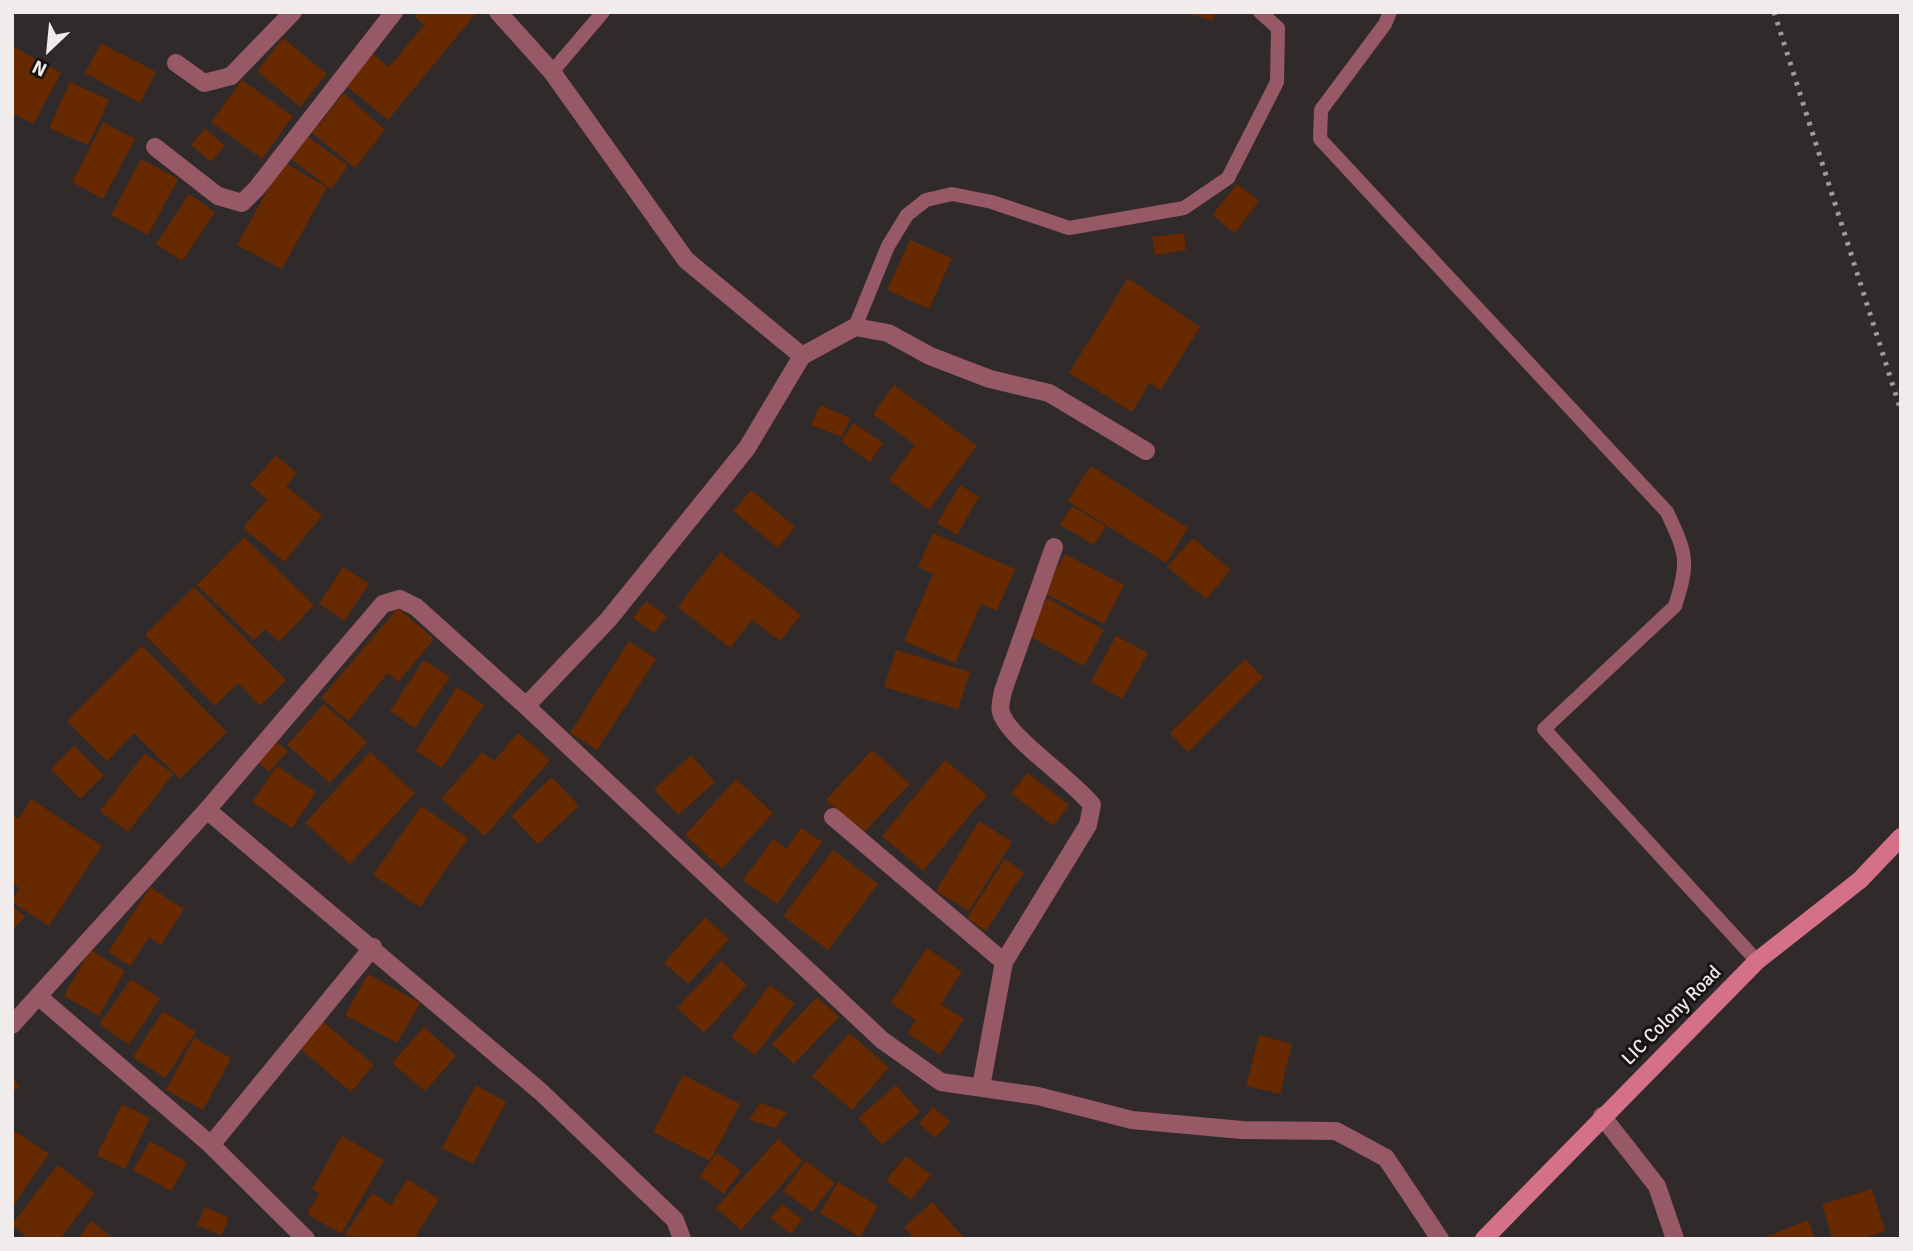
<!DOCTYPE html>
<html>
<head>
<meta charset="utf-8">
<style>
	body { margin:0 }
	#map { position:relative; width:1913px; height:1251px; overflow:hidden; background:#302a2a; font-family:Signika,sans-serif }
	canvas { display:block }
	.frame { position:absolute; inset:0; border:14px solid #f0eceb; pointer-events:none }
	.north { position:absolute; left:14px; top:14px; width:70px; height:70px; -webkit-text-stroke:5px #161413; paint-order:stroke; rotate:206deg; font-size:19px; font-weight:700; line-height:28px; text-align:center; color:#f0eceb }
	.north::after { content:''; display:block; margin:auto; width:24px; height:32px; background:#f0eceb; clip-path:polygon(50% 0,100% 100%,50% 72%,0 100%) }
</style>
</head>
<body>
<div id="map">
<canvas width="1913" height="1251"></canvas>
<div class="frame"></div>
<div class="north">N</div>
</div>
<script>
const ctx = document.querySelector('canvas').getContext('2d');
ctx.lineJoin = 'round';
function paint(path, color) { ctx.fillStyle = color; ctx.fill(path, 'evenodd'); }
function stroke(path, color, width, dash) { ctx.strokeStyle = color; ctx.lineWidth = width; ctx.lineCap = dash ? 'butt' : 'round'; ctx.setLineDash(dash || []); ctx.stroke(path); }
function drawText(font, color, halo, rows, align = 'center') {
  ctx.font = font + ' Signika,sans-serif'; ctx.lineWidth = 6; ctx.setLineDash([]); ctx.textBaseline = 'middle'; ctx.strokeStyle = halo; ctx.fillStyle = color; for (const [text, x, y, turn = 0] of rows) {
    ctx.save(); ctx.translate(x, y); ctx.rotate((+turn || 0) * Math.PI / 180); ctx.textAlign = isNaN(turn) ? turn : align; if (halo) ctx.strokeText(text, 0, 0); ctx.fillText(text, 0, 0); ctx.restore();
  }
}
paint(new Path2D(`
	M 418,12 L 477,12 L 388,120 L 345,85 L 372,53 L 389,67 L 424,25 L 415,17 Z
	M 1183,12 L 1215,12 L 1213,21 Z
	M 283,38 L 327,74 L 300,107 L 257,71 Z
	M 101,43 L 156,72 L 140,103 L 85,73 Z
	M 12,46 L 61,73 L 33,124 L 12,113 Z
	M 242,80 L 293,116 L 262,159 L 211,122 Z
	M 70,82 L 109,100 L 88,145 L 49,128 Z
	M 344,93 L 385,130 L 355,168 L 312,133 Z
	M 103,122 L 135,139 L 103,199 L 72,182 Z
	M 205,128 L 225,146 L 211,162 L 191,145 Z
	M 307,136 L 348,166 L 331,189 L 290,158 Z
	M 141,159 L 178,179 L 148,235 L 111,215 Z
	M 283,162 L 327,187 L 282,269 L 237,245 Z
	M 1237,184 L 1259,201 L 1235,233 L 1212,215 Z
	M 189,194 L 215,212 L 182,261 L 156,244 Z
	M 1184,233 L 1186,250 L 1155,255 L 1152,237 Z
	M 910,240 L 952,258 L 929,309 L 887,290 Z
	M 1128,278 L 1200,327 L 1161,390 L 1149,383 L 1132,412 L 1069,373 Z
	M 894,385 L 977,446 L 929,510 L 889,480 L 915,445 L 873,414 Z
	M 820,405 L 850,418 L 842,437 L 811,425 Z
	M 854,423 L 883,443 L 870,462 L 841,441 Z
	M 276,455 L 297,473 L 286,486 L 322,516 L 284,562 L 243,528 L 267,499 L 250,485 Z
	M 1091,466 L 1188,528 L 1166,563 L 1068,501 Z
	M 960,485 L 979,497 L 957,535 L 937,523 Z
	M 751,490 L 795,527 L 778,548 L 733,511 Z
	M 1072,506 L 1106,526 L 1094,545 L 1060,525 Z
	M 933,533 L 1015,569 L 997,611 L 981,604 L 955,663 L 904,641 L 933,574 L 918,567 Z
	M 244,537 L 314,605 L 279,642 L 265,629 L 254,640 L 197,585 Z
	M 1193,538 L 1231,570 L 1206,599 L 1167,567 Z
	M 720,552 L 801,615 L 780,641 L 752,620 L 730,648 L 678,607 Z
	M 1065,554 L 1124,585 L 1104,624 L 1044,593 Z
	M 343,567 L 369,584 L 344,621 L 319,604 Z
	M 194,587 L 286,680 L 260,706 L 238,683 L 215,706 L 145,635 Z
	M 1047,598 L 1104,630 L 1084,666 L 1027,635 Z
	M 646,601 L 667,616 L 654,633 L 633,618 Z
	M 398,608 L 434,639 L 398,682 L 388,673 L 348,721 L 321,698 Z
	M 1116,636 L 1148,653 L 1122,699 L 1091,682 Z
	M 629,641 L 656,659 L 597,750 L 570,733 Z
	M 142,646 L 227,732 L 180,779 L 134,733 L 107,761 L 67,721 Z
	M 896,650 L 970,672 L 958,709 L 884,687 Z
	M 1245,659 L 1263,677 L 1188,752 L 1170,733 Z
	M 424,660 L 450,677 L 415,728 L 390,711 Z
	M 457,687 L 484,705 L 442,768 L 416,751 Z
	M 324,704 L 367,742 L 330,783 L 287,745 Z
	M 518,733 L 550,760 L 485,836 L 441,799 L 482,752 L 494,761 Z
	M 273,739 L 288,751 L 269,772 L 255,759 Z
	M 74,746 L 104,775 L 80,799 L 51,769 Z
	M 872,750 L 910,784 L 863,833 L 826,800 Z
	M 370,752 L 415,793 L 350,864 L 305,823 Z
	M 145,753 L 173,774 L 128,832 L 100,811 Z
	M 691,755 L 715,782 L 678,815 L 654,789 Z
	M 945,760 L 987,795 L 923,871 L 882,836 Z
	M 277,766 L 316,792 L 292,828 L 252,802 Z
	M 1028,773 L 1069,805 L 1053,826 L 1011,793 Z
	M 552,777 L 579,806 L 538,844 L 511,816 Z
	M 736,779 L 773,813 L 722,869 L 685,835 Z
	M 31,799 L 102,846 L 49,926 L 12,902 L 19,888 L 12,883 L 12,815 L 19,819 Z
	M 421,806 L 468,838 L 420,907 L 373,875 Z
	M 979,821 L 1012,842 L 969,911 L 936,891 Z
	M 801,828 L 822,842 L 777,904 L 743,880 L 773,839 L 786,849 Z
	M 833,850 L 878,884 L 828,950 L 783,916 Z
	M 1005,859 L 1024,872 L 986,931 L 967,918 Z
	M 150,887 L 184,909 L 161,945 L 149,937 L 130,966 L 108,952 Z
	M 12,905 L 25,917 L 12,930 Z
	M 705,917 L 729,939 L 688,984 L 664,963 Z
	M 927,948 L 962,972 L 941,1004 L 964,1019 L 940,1055 L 907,1033 L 916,1020 L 891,1003 Z
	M 90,950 L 125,971 L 99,1016 L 64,996 Z
	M 721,961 L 747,985 L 704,1033 L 677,1008 Z
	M 368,974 L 420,1003 L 397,1043 L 345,1015 Z
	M 131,979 L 160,999 L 129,1045 L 99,1024 Z
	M 770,985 L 795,1004 L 755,1055 L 731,1037 Z
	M 817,997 L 839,1017 L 794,1064 L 772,1044 Z
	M 163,1011 L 196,1032 L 165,1078 L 133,1057 Z
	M 321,1020 L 374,1065 L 351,1092 L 298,1047 Z
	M 424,1027 L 456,1056 L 425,1091 L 392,1063 Z
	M 849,1033 L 889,1067 L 852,1110 L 812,1076 Z
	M 1259,1035 L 1292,1044 L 1280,1094 L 1246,1086 Z
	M 194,1038 L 231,1058 L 203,1110 L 166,1090 Z
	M 12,1073 L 19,1088 L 12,1091 Z
	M 683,1075 L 740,1104 L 710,1161 L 653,1132 Z
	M 476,1085 L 506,1102 L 473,1164 L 442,1148 Z
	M 896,1085 L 920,1112 L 882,1145 L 858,1118 Z
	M 760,1103 L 787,1112 L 775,1128 L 749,1120 Z
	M 122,1104 L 150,1118 L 125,1169 L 97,1155 Z
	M 933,1107 L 950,1122 L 935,1138 L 919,1123 Z
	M 12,1129 L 49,1154 L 12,1207 Z
	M 342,1136 L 384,1160 L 341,1234 L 307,1214 L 319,1194 L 312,1189 Z
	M 778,1139 L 803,1161 L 741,1230 L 716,1208 Z
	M 150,1141 L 187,1162 L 171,1191 L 133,1170 Z
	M 717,1153 L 741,1171 L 724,1194 L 700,1176 Z
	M 906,1156 L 931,1175 L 911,1200 L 886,1180 Z
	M 806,1161 L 835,1183 L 812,1212 L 783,1191 Z
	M 58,1165 L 95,1193 L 60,1239 L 28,1239 L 12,1224 Z
	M 407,1179 L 439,1199 L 414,1239 L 344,1236 L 372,1193 L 391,1205 Z
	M 838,1182 L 878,1206 L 860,1237 L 820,1213 Z
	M 1872,1189 L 1885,1231 L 1860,1239 L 1832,1239 L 1822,1204 Z
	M 932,1202 L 965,1239 L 915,1239 L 904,1227 Z
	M 782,1204 L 802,1219 L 791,1234 L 770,1218 Z
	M 205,1207 L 229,1218 L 221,1236 L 197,1225 Z
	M 1808,1220 L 1815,1239 L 1761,1239 Z
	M 91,1221 L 114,1239 L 78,1239 Z`), '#672900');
stroke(new Path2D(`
	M 1390,12 L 1385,24 L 1321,110 L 1320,139 L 1667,512 C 1686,553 1690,561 1675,606 L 1544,729 L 1757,961
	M 552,72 L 603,12
	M 855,327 L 888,246 L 907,215 L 926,200 L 952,194 L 992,202 L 1069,228 L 1184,208 L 1228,178 L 1277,82 L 1278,28 L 1260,12`), '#985966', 14);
stroke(new Path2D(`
	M 498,12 L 552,72 L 686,260 L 802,356 L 747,448 L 608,620 L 526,706 L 882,1040 L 941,1082 L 1038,1096 L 1132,1120 L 1242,1130 L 1336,1131 L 1386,1158 L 1440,1239
	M 176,63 L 204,83 L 231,76 L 293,12
	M 155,147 L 218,196 L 242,203 L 257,188 L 394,12
	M 802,356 L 855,327 L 888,333 L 930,356 L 990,379 L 1049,393 L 1146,451
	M 207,810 L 541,1092 L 675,1220 L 682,1239
	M 833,817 L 1004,962
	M 38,996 L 211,1145
	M 12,1025 L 207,810 L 383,604 L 400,599 L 416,607 L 526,706
	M 981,1087 L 1004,962 L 1088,825 L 1092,805 C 1073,780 1007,737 1001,712 C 999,706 1002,697 1003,691 L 1054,547
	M 1602,1116 L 1657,1186 L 1675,1239
	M 306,1239 L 211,1145 L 373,947`), '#985966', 18);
stroke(new Path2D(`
	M 1484,1239 L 1757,961 L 1860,880 L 1901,837`), '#d47087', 18);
stroke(new Path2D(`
	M 1774,12 L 1901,411`), '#a09b9a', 5, [3.5, 7]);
drawText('19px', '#f0eceb', '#161413', [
	["LIC Colony Road",1672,1016,-45]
]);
</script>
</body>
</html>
